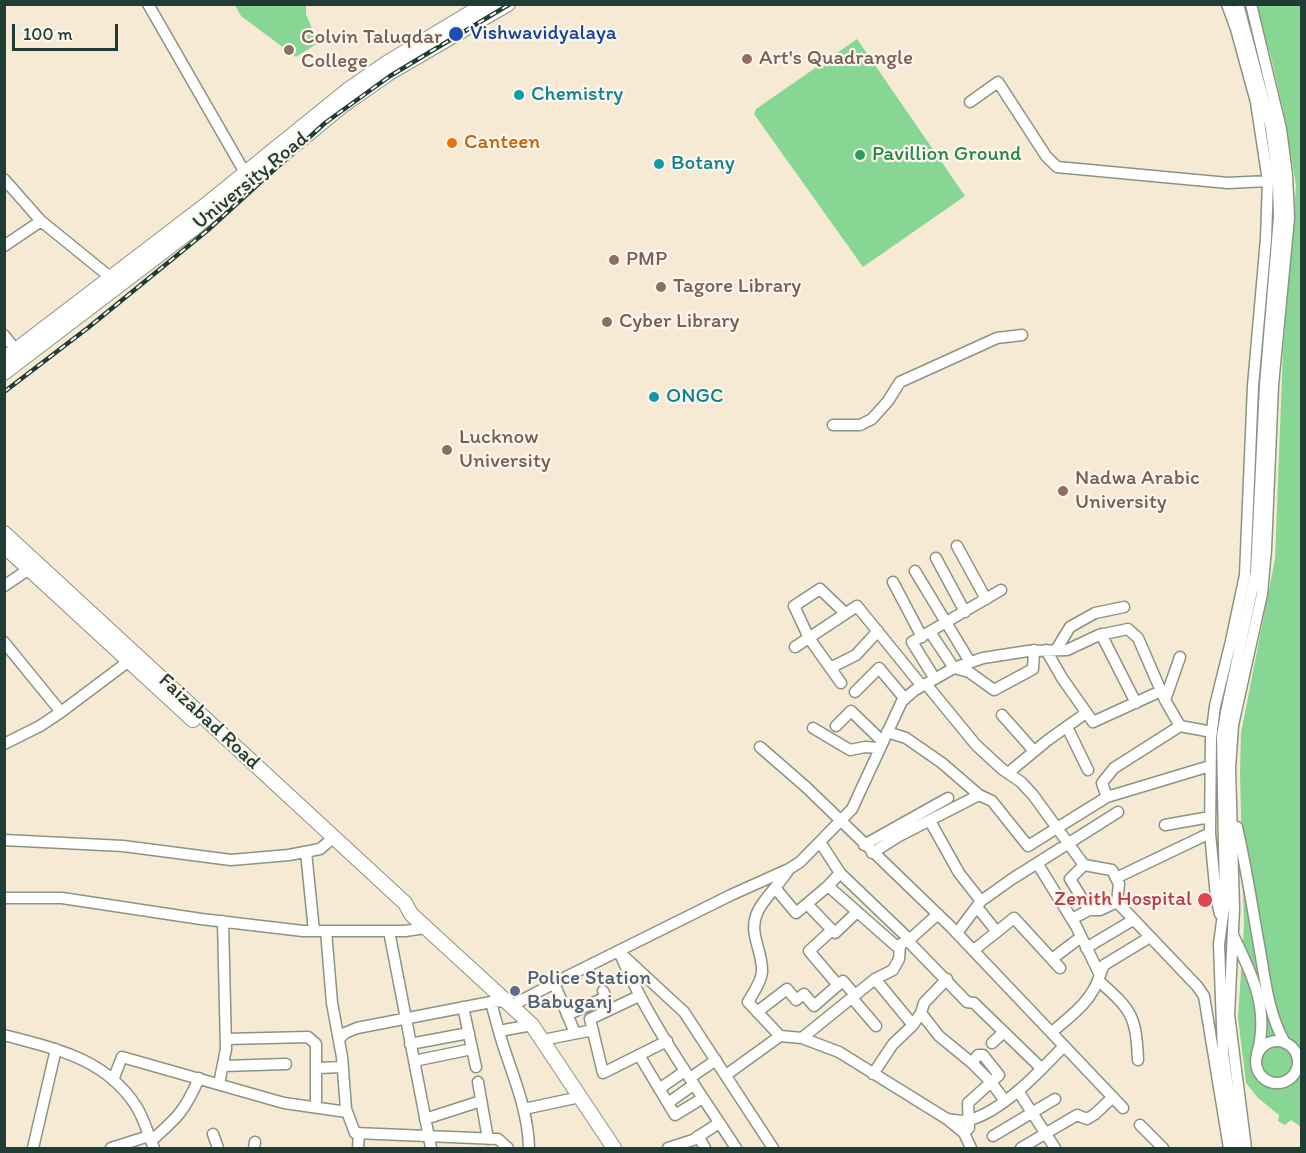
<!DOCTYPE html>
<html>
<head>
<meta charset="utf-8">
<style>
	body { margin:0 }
	#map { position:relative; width:1306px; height:1153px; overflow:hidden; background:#f6ead4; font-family:Itim,sans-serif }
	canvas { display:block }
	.frame { position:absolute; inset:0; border:6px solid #1f3d34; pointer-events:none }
	.scale { position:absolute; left:12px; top:24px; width:106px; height:27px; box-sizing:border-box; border:3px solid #1f3d34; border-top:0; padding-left:8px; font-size:18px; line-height:21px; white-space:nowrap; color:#1f3d34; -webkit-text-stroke:4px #fbf7ec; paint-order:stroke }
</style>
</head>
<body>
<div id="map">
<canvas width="1306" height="1153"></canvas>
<div class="frame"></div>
<div class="scale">100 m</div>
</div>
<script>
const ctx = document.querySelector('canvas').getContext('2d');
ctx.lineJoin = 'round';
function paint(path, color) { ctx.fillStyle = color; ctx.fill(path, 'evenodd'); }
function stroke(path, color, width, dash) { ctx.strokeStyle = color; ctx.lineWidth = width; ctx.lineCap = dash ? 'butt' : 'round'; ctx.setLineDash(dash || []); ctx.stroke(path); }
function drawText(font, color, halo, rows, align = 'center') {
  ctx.font = font + ' Itim,sans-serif'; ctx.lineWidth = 4.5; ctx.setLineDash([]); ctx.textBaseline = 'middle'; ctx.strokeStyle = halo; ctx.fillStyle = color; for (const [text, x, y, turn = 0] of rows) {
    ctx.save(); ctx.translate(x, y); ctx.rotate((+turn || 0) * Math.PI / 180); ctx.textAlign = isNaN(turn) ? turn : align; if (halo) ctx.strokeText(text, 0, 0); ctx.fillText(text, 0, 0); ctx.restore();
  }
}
paint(new Path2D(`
	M 235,5 L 306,5 L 306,14 L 318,43 L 296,57 L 241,16 Z
	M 1256,5 L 1301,5 L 1301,1127 L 1291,1120 L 1285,1125 L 1278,1121 L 1279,1115 L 1258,1098 L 1246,1083 L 1238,1018 L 1244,926 L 1240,775 L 1241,733 L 1275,559 L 1283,350 L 1296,186 L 1285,118 L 1271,57 Z
	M 857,39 L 965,196 L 863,267 L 754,114 L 756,109 Z`), '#88d694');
const minor = new Path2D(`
	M 148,4 L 248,178
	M 970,102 L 998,82 L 1046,156 L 1057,167 L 1228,183 L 1268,181
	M 4,179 L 41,221 L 115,281
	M 4,246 L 41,221
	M 4,335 L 16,350
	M 833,425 L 860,425 L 872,419 L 888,401 L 900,382 L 997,338 L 1022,335
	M 957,546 L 986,599
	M 936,558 L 965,612
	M 915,571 L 970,662
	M 893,582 L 922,637
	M 4,586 L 35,565
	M 930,632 L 954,668 L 969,672 L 994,690 L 1033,669 L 1034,650
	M 1101,634 L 1136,703
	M 4,642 L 61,712
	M 795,647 L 857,606 L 922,686
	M 1046,650 L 1062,678 L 1093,722 L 1161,691
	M 1056,650 L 1070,627 L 1095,613 L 1124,607
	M 830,668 L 856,655 L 878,631
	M 935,679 L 912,642 L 1001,590
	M 841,683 L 809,638 L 794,606 L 820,589 L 845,613
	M 926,684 L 976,745 L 1002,769 L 1021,782 L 1033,795 L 1084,865 L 1112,870 L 1119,884 L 1117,902 L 1197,986 L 1204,996 L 1229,1148
	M 855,692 L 879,668 L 905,699
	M 1165,700 L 1180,657
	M 1002,715 L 1034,751
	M 836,726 L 851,711 L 883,742
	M 1067,727 L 1088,770
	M 813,728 L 850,750 L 865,747 L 880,748
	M 887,732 L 906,738 L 942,763 L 979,795 L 992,801 L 1028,846 L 1107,797 L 1102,783 L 1114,768 L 1180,726
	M 4,744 L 40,726 L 61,712 L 129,661 L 133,655
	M 760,747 L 806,787 L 951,927 L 1123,1108
	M 1008,773 L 1048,740 L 1086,713
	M 1107,797 L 1210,766
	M 930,821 L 959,873 L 981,901
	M 1165,825 L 1210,817
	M 1237,827 C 1246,866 1252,906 1259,945 C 1265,978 1268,1014 1285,1043
	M 4,840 L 123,846 L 231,860 L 289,855 L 320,849 L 333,838
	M 820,842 L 840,873 L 910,940
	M 864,845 L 948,798
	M 306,852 L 314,931
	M 872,853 L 899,836 L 979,795
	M 1037,863 L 1076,926 L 1100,975 C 1092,1001 1072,1015 1052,1032
	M 1084,865 L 1070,879 L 1089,910
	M 1116,878 L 1210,833
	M 828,886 L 896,946 L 908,941 L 938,914
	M 776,889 L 796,913 L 828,886 L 840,873
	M 4,898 L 62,898 L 201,919 L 303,931 L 405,931 L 425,928
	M 807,904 L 832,930 L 809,951 L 838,985 L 843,981 L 855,995
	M 977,907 L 997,932
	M 1220,914 L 1216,897 L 1210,833 L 1211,738 L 1215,706 L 1231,641 L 1245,575 L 1253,386 L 1266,239 L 1268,181 L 1256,102 L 1236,29 L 1227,4
	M 1072,919 L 1089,910 L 1100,910 L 1117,902
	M 832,930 L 835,933 L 857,912
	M 326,931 L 332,1003 L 342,1057 L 346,1109 L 355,1133 L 498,1139 L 508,1148
	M 389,931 L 431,1148
	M 957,933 L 981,901 L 1012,879 L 1118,812
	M 1233,935 C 1252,974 1270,1009 1257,1054
	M 908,941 L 967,1002 L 974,1003 L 1042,1069
	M 1086,948 L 1133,920
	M 974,950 L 1014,918 L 1060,968
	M 618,951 L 684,1012 L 773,1148
	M 621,956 C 650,1025 696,1086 736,1148
	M 1052,959 L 1081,937
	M 1100,975 L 1104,965 L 1150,937
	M 875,979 L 913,1025
	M 1098,980 C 1131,1010 1136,1014 1138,1060
	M 554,983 L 575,1033
	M 639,996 L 590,1019 L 603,1073 L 667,1041
	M 852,998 L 876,1026
	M 491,1002 C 495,1017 499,1033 504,1048 C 515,1081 528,1112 529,1148
	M 511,1006 L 568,976 L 731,895 L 789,869 L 800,862 L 852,809 L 902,701 L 915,690 L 954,668 L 983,658 L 1028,651 L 1067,650 L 1099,635 L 1128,629 L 1138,638 L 1165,700 L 1180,726 L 1212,732
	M 463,1007 L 476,1067
	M 757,1012 L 787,989 L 796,1000 L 804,994 L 814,1006 L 838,985
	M 921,1013 L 939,1036 L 972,1063 L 991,1082 L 1005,1101
	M 567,1015 L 606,997 L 603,991
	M 499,1031 L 532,1025
	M 4,1035 C 56,1049 105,1058 136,1106 C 144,1118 148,1135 154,1148
	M 780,1036 L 748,1002 C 753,993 761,983 762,972 C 763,950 747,933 758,911 C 764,898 781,883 789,869
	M 802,1038 L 875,979 L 893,970 L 899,959 L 900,945
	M 226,1039 L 308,1037 L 316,1044 L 316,1107
	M 339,1039 L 345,1033 L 357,1028 L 491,1002 L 505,1001
	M 543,1040 L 593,1030
	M1256 1062a21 21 0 1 1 42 0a21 21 0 1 1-42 0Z
	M 992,1043 L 1004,1032
	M 410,1044 L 469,1033
	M 639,1055 L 675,1115 L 703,1098
	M 414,1061 L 472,1049
	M 223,1066 L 286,1064
	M 316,1068 L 343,1067
	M 873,1074 L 893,1044 L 913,1025 L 921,1013 L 924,1003 L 947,979
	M 726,1075 L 780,1036 L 802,1038 L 839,1052 L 947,1119 L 964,1133 L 971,1148
	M 690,1078 L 716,1060
	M 113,1080 L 122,1057 L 284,1103 L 347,1112
	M 478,1082 L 488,1139
	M 219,1084 L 226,1049 L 223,921
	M 659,1089 L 685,1071
	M 1018,1091 L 1055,1148
	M 668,1103 L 689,1088
	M 524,1109 L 580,1097
	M 425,1119 L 481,1101
	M 947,1119 C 954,1120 964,1122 970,1120 C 1004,1110 1040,1071 1064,1046
	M 1140,1125 L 1163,1148
	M 964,1133 L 969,1128 L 968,1103 L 999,1075 L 983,1055 L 978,1055 L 972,1063
	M 213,1134 L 218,1148
	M 698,1136 L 705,1148
	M 993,1136 L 1055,1099
	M 151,1141 C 177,1118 185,1111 199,1078
	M 33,1148 L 56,1049
	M 111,1148 L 149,1136
	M 254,1148 L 255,1142
	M 358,1148 L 359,1133
	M 668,1148 L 693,1140 L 719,1123
	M 1021,1148 L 1077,1115 L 1087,1119 L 1095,1114 L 1113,1097
	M 1237,1148 L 1223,1053 L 1219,944 L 1225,900 L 1222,737 L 1226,712 L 1256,572 L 1265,385 L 1279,217 L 1278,183 L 1271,128 L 1238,4
	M 1246,1148 L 1229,1015 L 1234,909 L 1230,768 L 1233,725 L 1262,594 L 1266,549 L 1273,385 L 1289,218 L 1287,175 L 1281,129 L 1251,4`);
const major = new Path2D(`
	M 4,359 L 208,203 L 349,89 L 388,62 L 485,4
	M 4,373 L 193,229 L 342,106 L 391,72 L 508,4
	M 4,533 L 405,903 L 411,914 L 532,1025 L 614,1148
	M 4,546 L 193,720`);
stroke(minor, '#8a9484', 13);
stroke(major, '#8a9484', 16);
stroke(minor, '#fff', 10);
stroke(major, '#fff', 14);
const rail = new Path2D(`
	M 4,392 L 89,327 L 208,230 L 325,123 L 390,76 L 510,4`);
stroke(rail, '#1f3d34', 4.5);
stroke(rail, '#fbf7ec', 2, [7]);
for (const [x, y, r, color] of [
	[456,34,8,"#1a4fb4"],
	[289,50,6,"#8d6e63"],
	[747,59,6,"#8d6e63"],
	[519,95,6,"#0f9aa8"],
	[452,143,6,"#e8710a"],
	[860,155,6,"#2e9e5b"],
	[659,164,6,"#0f9aa8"],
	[614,260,6,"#8d6e63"],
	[661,287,6,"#8d6e63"],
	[607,322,6,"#8d6e63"],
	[654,397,6,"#0f9aa8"],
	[447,450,6,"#8d6e63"],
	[1063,491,6,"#8d6e63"],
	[1205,900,8,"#e0444e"],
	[515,991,6,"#5c6f8a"]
]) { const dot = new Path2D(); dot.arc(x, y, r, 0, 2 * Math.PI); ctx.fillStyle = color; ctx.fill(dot); stroke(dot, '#fbf7ec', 2); }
drawText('21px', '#164399', '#fbf7ec', [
	["Vishwavidyalaya",470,34]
], 'left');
drawText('21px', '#785e54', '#fbf7ec', [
	["Colvin Taluqdar",301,38],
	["College",301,62],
	["Art's Quadrangle",759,59],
	["PMP",626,260],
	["Tagore Library",673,287],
	["Cyber Library",619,322],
	["Lucknow",459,438],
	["University",459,462],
	["Nadwa Arabic",1075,479],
	["University",1075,503]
], 'left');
drawText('21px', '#0d838f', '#fbf7ec', [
	["Chemistry",531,95],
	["Botany",671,164],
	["ONGC",666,397]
], 'left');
drawText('21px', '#c56008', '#fbf7ec', [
	["Canteen",464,143]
], 'left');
drawText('21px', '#27864d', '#fbf7ec', [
	["Pavillion Ground",872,155]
], 'left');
drawText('21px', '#1f3d34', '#fbf7ec', [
	["University Road",251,181,-39],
	["Faizabad Road",209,722,43]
]);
drawText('21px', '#be3a42', '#fbf7ec', [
	["Zenith Hospital",1192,900]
], 'right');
drawText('21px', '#4e5e75', '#fbf7ec', [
	["Police Station",527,979],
	["Babuganj",527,1003]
], 'left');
</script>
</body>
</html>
